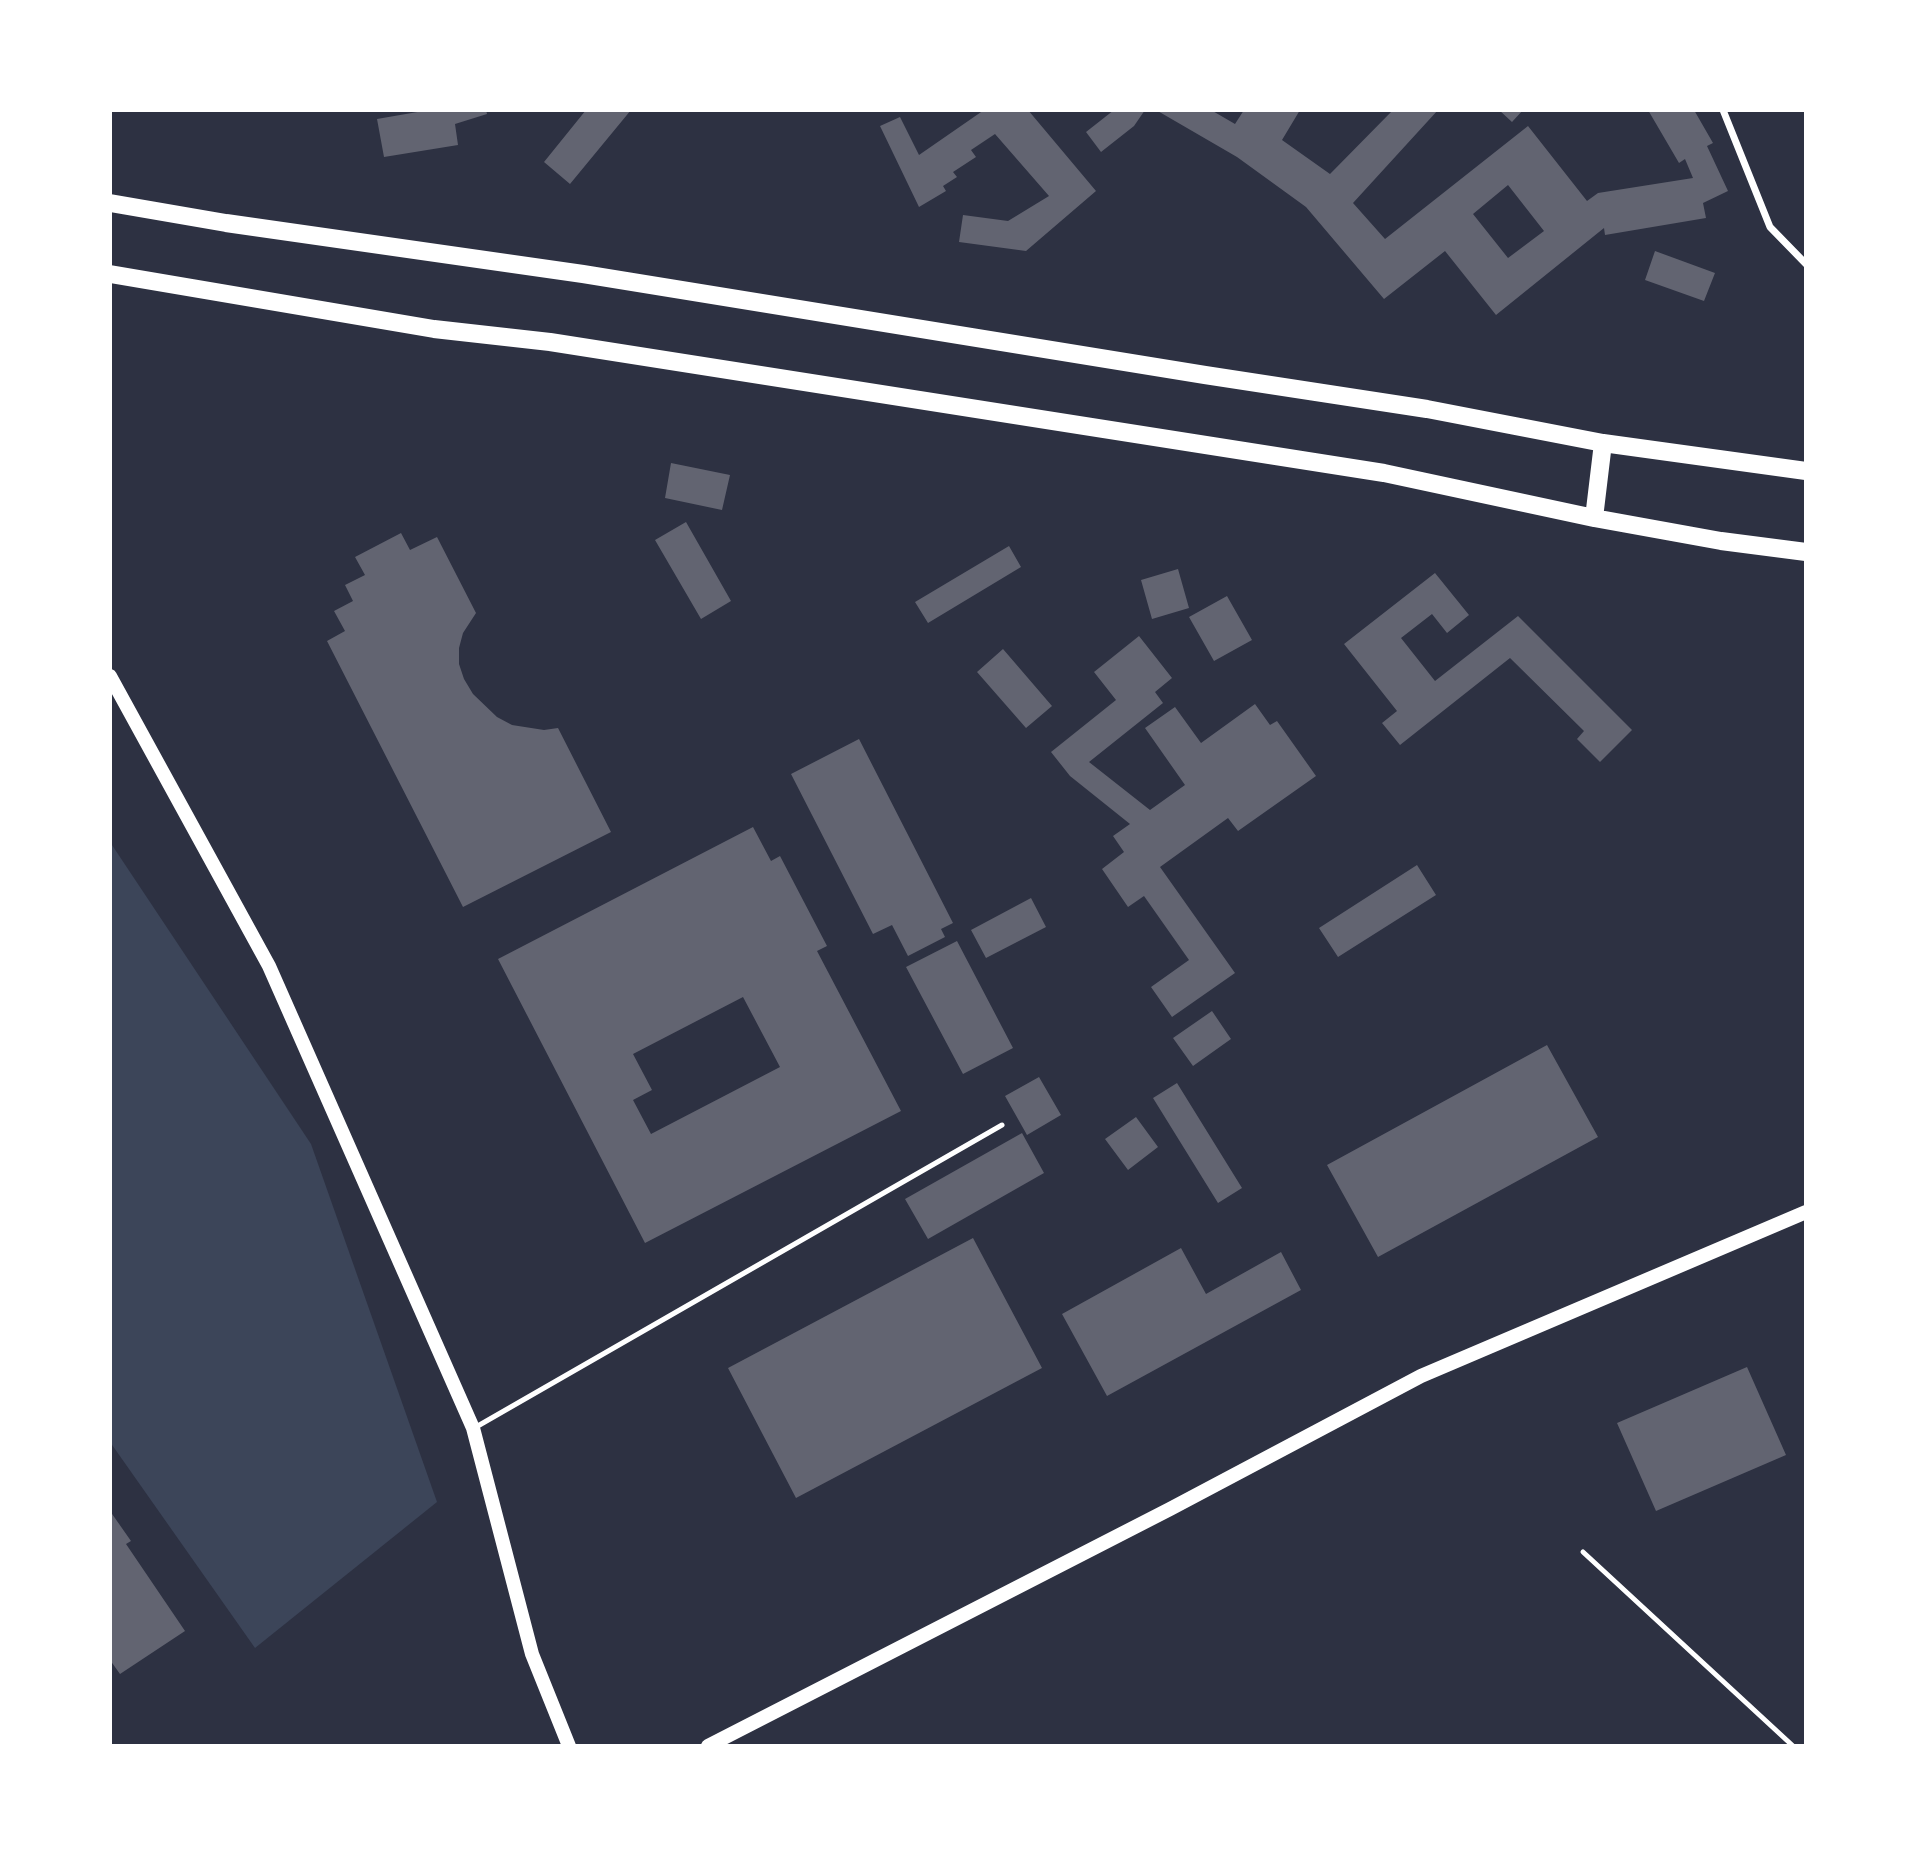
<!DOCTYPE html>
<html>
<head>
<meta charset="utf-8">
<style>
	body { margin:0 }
	#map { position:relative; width:1916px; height:1856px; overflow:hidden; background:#2d3142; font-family:Manrope,sans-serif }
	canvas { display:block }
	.frame { position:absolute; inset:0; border:112px solid #fff; pointer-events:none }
</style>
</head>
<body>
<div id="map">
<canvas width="1916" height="1856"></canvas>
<div class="frame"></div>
</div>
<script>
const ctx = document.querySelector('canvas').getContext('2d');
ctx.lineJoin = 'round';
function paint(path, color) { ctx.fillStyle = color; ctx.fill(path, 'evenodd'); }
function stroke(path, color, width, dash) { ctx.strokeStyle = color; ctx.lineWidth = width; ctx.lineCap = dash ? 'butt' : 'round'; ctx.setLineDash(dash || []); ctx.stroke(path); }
paint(new Path2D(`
	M 110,842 L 311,1144 L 437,1502 L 255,1648 L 110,1442 Z`), '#3c4559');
paint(new Path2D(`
	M 429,110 L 486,110 L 487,114 L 455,124 L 458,145 L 384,157 L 377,119 Z
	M 586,110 L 631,110 L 570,184 L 544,162 Z
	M 984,110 L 1028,110 L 1096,191 L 1026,251 L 959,242 L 963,215 L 1008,221 L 1049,196 L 995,134 L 971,150 L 976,157 L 953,172 L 957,177 L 943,186 L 946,191 L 919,207 L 880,126 L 900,117 L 919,155 Z
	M 1114,110 L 1145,110 L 1134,126 L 1101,152 L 1086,132 Z
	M 1156,110 L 1211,110 L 1235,124 L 1244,110 L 1300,110 L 1282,140 L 1330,174 L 1393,110 L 1438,110 L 1353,203 L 1385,239 L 1528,126 L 1587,201 L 1598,193 L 1693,178 L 1685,159 L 1679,163 L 1648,110 L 1694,110 L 1713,143 L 1707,146 L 1728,191 L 1703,203 L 1706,218 L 1605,235 L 1604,228 L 1496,315 L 1445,251 L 1384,299 L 1306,207 L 1237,157 ZM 1508,185 L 1544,231 L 1508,258 L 1473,214 Z
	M 1499,110 L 1523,110 L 1512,122 Z
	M 1655,251 L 1715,273 L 1704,301 L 1645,280 Z
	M 671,463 L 730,475 L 722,510 L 665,498 Z
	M 686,522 L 731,601 L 701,619 L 655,540 Z
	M 401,533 L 410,550 L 437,537 L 476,613 L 463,633 L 459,648 L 459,664 L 464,679 L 473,694 L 497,717 L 512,725 L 544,730 L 558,728 L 611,832 L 463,907 L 327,641 L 345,631 L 334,611 L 353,601 L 345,585 L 365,575 L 355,557 Z
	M 1009,546 L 1021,567 L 928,623 L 915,602 Z
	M 1178,569 L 1189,608 L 1152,619 L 1141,580 Z
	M 1435,573 L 1469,615 L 1447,633 L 1432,614 L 1401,638 L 1435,681 L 1518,616 L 1632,730 L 1600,762 L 1577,739 L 1584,731 L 1510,658 L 1400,745 L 1382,723 L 1397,711 L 1344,644 Z
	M 1227,596 L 1252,640 L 1214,661 L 1189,617 Z
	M 1139,636 L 1172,678 L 1155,692 L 1163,703 L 1089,762 L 1150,810 L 1185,785 L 1145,728 L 1175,707 L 1201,743 L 1255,704 L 1270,725 L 1277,721 L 1316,776 L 1238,831 L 1228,818 L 1160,867 L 1235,973 L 1172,1017 L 1151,987 L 1189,960 L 1144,896 L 1128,907 L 1102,869 L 1124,852 L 1113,836 L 1130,824 L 1070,776 L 1051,752 L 1116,700 L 1094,672 Z
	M 1003,649 L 1052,706 L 1026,728 L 977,672 Z
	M 859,739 L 953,923 L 941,929 L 945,937 L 908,956 L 892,925 L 873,934 L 791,774 Z
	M 753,827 L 771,861 L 780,856 L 827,946 L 817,951 L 901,1111 L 645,1243 L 498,959 ZM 743,997 L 780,1067 L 651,1134 L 633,1100 L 652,1090 L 633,1054 Z
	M 1417,865 L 1436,895 L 1338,957 L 1319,928 Z
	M 1031,898 L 1046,927 L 986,958 L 971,930 Z
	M 957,941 L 1013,1048 L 963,1074 L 906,967 Z
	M 1212,1011 L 1231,1039 L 1193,1066 L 1173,1038 Z
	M 1547,1045 L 1598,1137 L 1378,1257 L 1327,1165 Z
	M 1039,1077 L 1061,1115 L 1027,1135 L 1005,1096 Z
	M 1177,1083 L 1242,1188 L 1218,1203 L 1153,1098 Z
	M 1136,1117 L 1158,1147 L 1128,1170 L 1105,1139 Z
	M 1022,1133 L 1044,1173 L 928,1239 L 905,1199 Z
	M 973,1238 L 1042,1368 L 796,1498 L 728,1368 Z
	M 1181,1248 L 1206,1294 L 1281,1252 L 1301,1290 L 1107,1396 L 1062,1314 Z
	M 1747,1367 L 1786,1455 L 1656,1511 L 1617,1423 Z
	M 110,1511 L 131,1541 L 126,1544 L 185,1631 L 120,1674 L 110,1660 Z`), '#626471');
stroke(new Path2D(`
	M 476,1427 L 1002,1125
	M 1583,1552 L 1793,1746`), '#fff', 5);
stroke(new Path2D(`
	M 1723,110 L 1770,227 L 1806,264`), '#fff', 7);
stroke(new Path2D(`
	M 110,676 L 269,966 L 473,1428 L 532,1654 L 569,1746
	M 708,1746 L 1170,1509 L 1421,1376 L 1806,1212`), '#fff', 14);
stroke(new Path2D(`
	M 110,203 L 226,223 L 583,274 L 1205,375 L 1427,409 L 1603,443 L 1806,471
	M 110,274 L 434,329 L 550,342 L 1384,473 L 1594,518 L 1721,541 L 1806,552
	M 1594,518 L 1603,443`), '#fff', 18);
</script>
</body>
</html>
